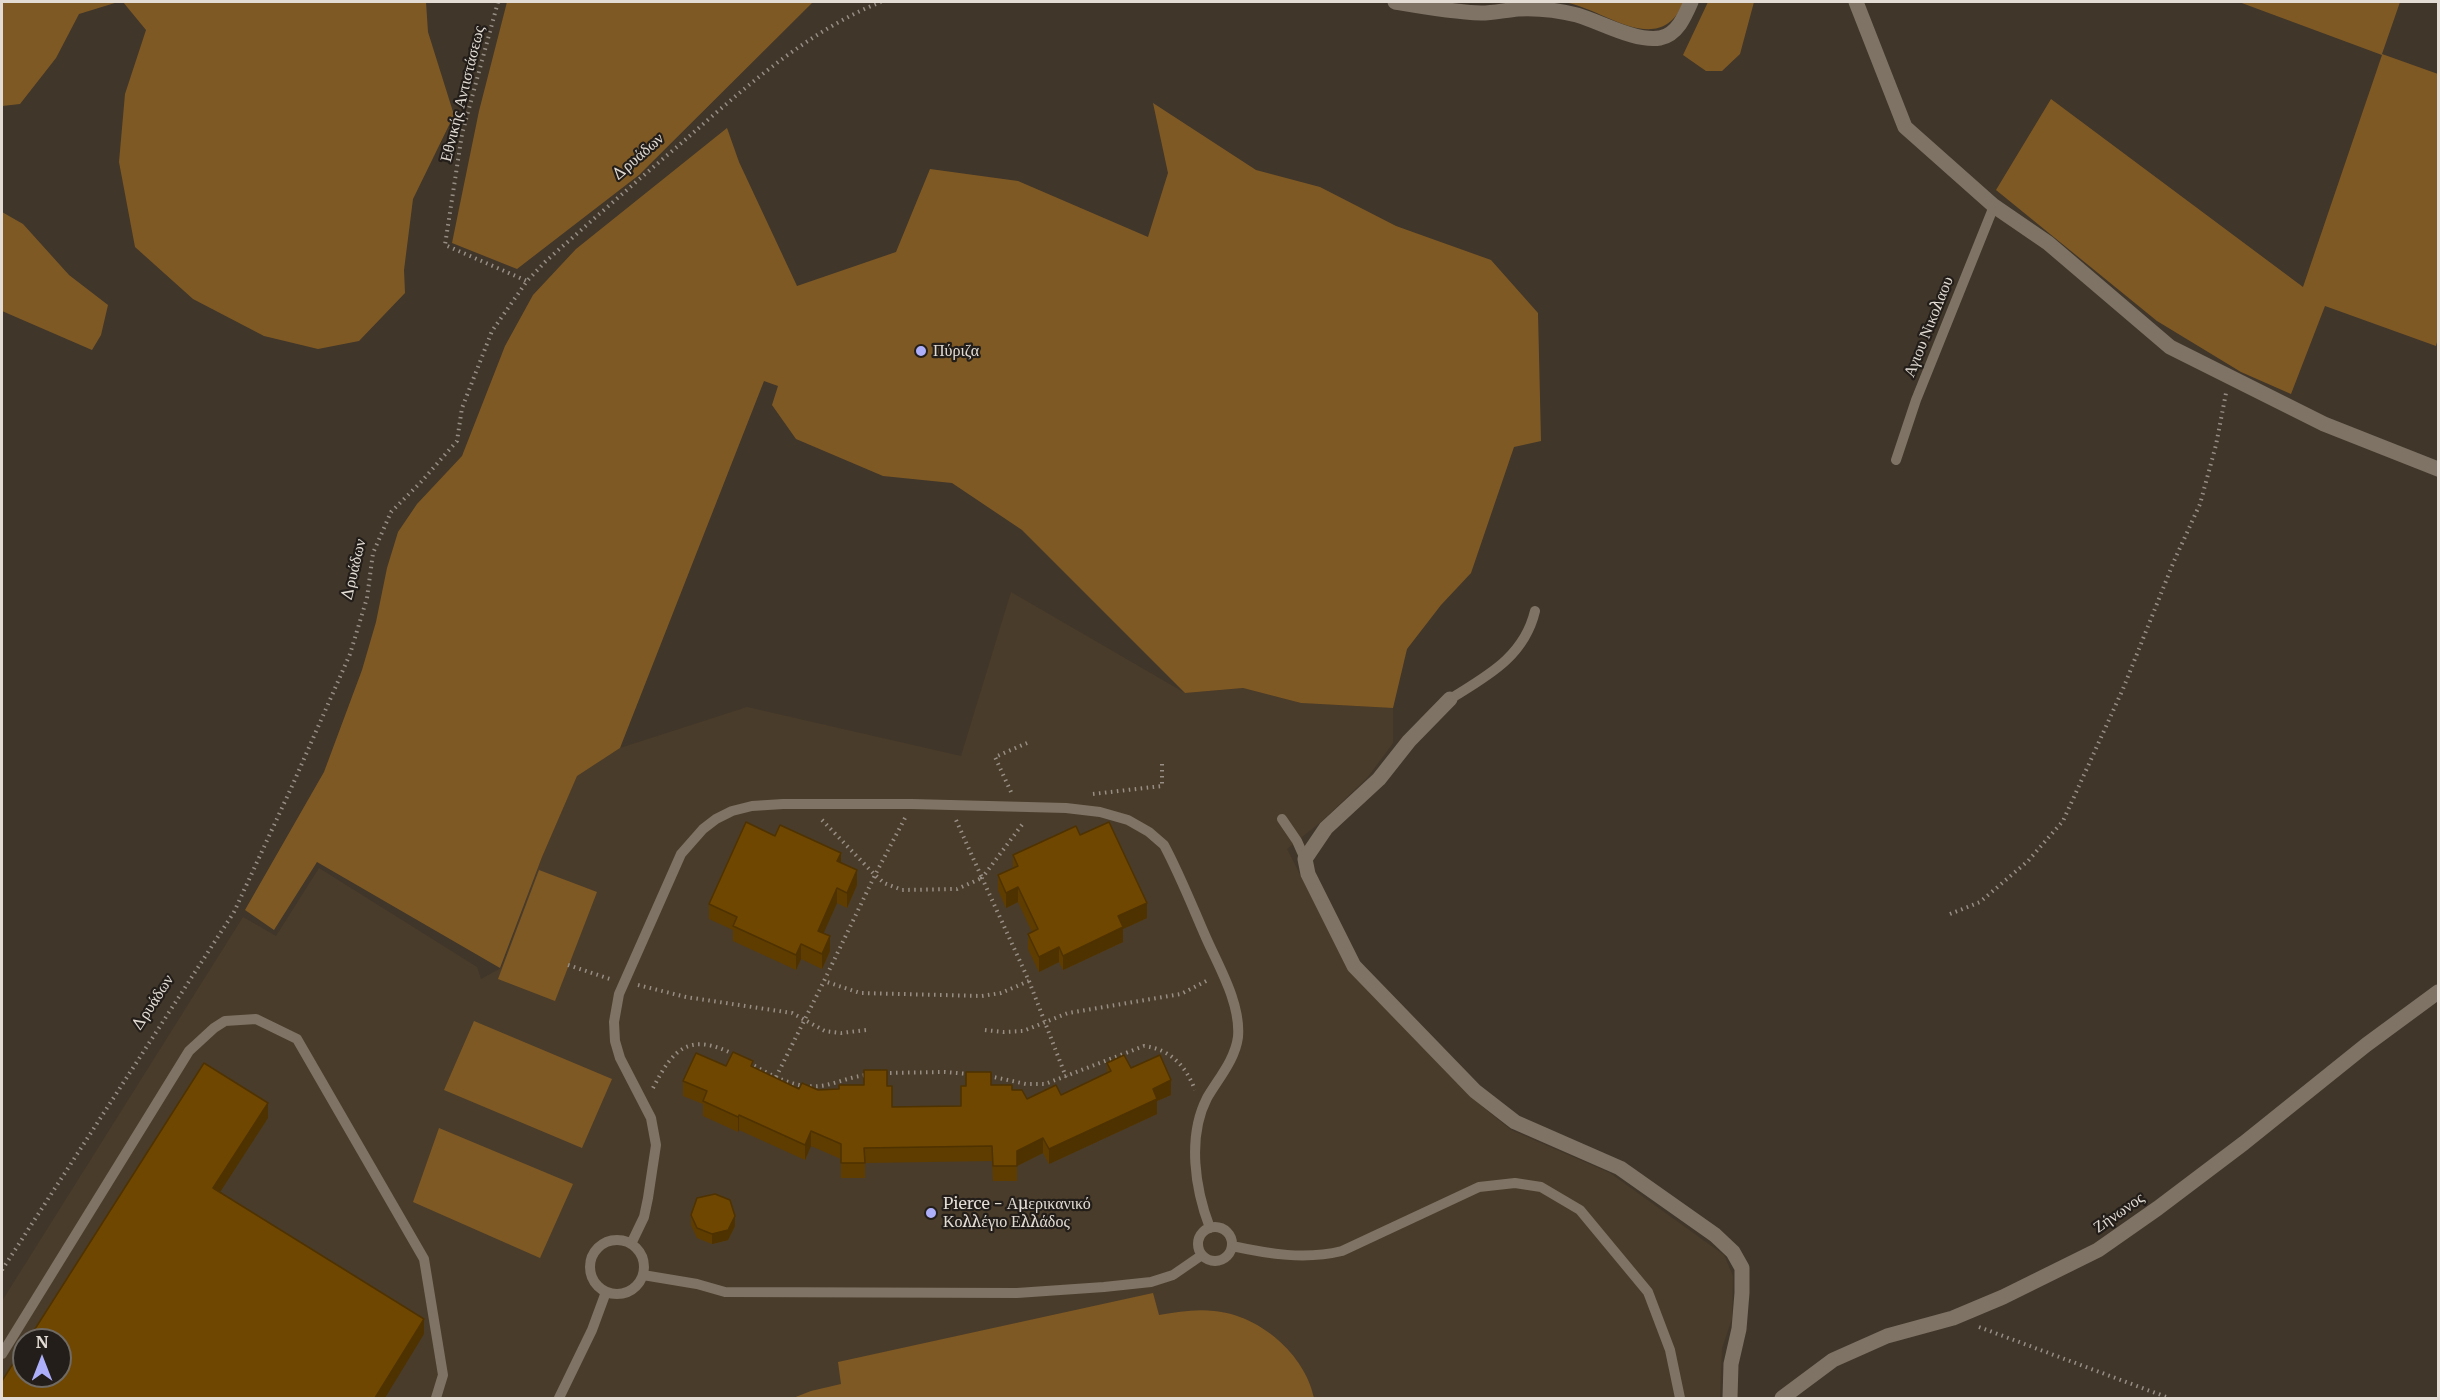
<!DOCTYPE html>
<html>
<head>
<meta charset="utf-8">
<style>
	body { margin:0 }
	#map { position:relative; width:2440px; height:1400px; overflow:hidden; background:#40362a; font-family:Merriweather,serif }
	canvas { display:block }
	.frame { position:absolute; inset:0; border:3px solid #e3dcd5; pointer-events:none }
	.north { position:absolute; left:12px; top:1328px; width:60px; height:60px; box-sizing:border-box; background:#231e19; border:2px solid #706a64; border-radius:50%; rotate:0deg; font-size:16px; font-weight:700; line-height:24px; text-align:center; color:#e3dcd5 }
	.north::after { content:''; display:block; margin:auto; width:21px; height:27px; background:#adaffb; clip-path:polygon(50% 0,100% 100%,50% 72%,0 100%) }
</style>
</head>
<body>
<div id="map">
<canvas width="2440" height="1400"></canvas>
<div class="frame"></div>
<div class="north">N</div>
</div>
<script>
const ctx = document.querySelector('canvas').getContext('2d');
ctx.lineJoin = 'round';
function paint(path, color) { ctx.fillStyle = color; ctx.fill(path, 'evenodd'); }
function stroke(path, color, width, dash) { ctx.strokeStyle = color; ctx.lineWidth = width; ctx.lineCap = dash ? 'butt' : 'round'; ctx.setLineDash(dash || []); ctx.stroke(path); }
function drawText(font, color, halo, rows, align = 'center') {
  ctx.font = font + ' Merriweather,serif'; ctx.lineWidth = 4.5; ctx.setLineDash([]); ctx.textBaseline = 'middle'; ctx.strokeStyle = halo; ctx.fillStyle = color; for (const [text, x, y, turn = 0] of rows) {
    ctx.save(); ctx.translate(x, y); ctx.rotate((+turn || 0) * Math.PI / 180); ctx.textAlign = isNaN(turn) ? turn : align; if (halo) ctx.strokeText(text, 0, 0); ctx.fillText(text, 0, 0); ctx.restore();
  }
}
paint(new Path2D(`
	M 1011,592 L 1185,693 L 1243,688 L 1301,703 L 1393,708 L 1393,743 L 1385,754 L 1367,778 L 1322,821 L 1287,849 L 1349,970 L 1484,1108 L 1511,1130 L 1610,1173 L 1724,1255 L 1733,1276 L 1732,1319 L 1722,1348 L 1720,1398 L 2,1398 L 2,1301 L 243,917 L 276,936 L 319,868 L 477,967 L 481,979 L 501,968 L 542,857 L 577,775 L 620,748 L 747,707 L 961,756 ZM 24,1340 L 60,1340 L 60,1376 L 24,1376 Z`), '#4a3c2a');
paint(new Path2D(`
	M 2,2 L 118,2 L 79,14 L 56,58 L 20,104 L 2,106 Z
	M 123,2 L 426,2 L 428,32 L 454,115 L 413,199 L 404,270 L 405,293 L 359,341 L 318,349 L 264,336 L 193,299 L 135,247 L 119,162 L 125,94 L 146,30 Z
	M 507,2 L 813,2 L 639,175 L 517,269 L 452,243 L 479,111 Z
	M 1565,2 L 1684,2 C 1659,59 1606,10 1565,2 Z
	M 1708,2 L 1754,2 L 1740,54 L 1722,71 L 1706,71 L 1683,55 Z
	M 2239,2 L 2400,2 L 2382,54 L 2438,74 L 2438,338 L 2436,346 L 2325,306 L 2291,394 L 2241,372 L 2157,321 L 1996,190 L 2051,99 L 2303,287 L 2382,55 Z
	M 1153,103 L 1256,170 L 1320,187 L 1396,226 L 1491,260 L 1538,313 L 1541,441 L 1514,447 L 1471,573 L 1441,605 L 1407,649 L 1393,708 L 1301,703 L 1243,688 L 1185,693 L 1022,530 L 952,483 L 883,476 L 796,439 L 772,405 L 778,386 L 764,381 L 620,748 L 577,776 L 542,857 L 500,968 L 317,862 L 274,930 L 245,910 L 324,772 L 362,670 L 376,622 L 387,568 L 398,532 L 417,504 L 462,456 L 505,346 L 533,295 L 576,249 L 727,128 L 739,162 L 797,286 L 896,252 L 930,169 L 1018,181 L 1148,237 L 1168,173 Z
	M 2,212 L 23,224 L 69,275 L 108,305 L 101,335 L 92,350 L 2,311 Z
	M 539,870 L 597,892 L 555,1001 L 498,979 Z
	M 474,1021 L 612,1079 L 582,1148 L 444,1090 Z
	M 439,1128 L 573,1184 L 540,1258 L 413,1202 Z
	M 1153,1293 L 1159,1315 C 1178,1312 1195,1309 1214,1311 C 1259,1315 1305,1354 1314,1398 L 793,1398 L 811,1391 L 841,1384 L 838,1362 Z`), '#7f5924');
stroke(new Path2D(`
	M 498,2 L 462,134 L 445,245 L 527,281
	M 1011,792 L 995,757 L 1027,743
	M 1093,794 L 1162,786 L 1162,761
	M 905,818 L 875,875 L 884,883 L 902,890 L 957,889 L 982,878 L 956,820
	M 822,820 L 875,875 L 824,981 L 860,993 L 982,996 L 1001,993 L 1029,981 L 982,878 L 1024,822
	M 1950,914 L 1980,902 L 2028,861 L 2063,821 L 2123,689 L 2174,561 L 2200,504 L 2216,445 L 2226,393
	M 568,965 L 610,979
	M 1029,981 L 1066,1077
	M 638,985 L 686,997 L 792,1013 L 825,1031 L 841,1033 L 866,1030
	M 985,1030 L 1003,1032 L 1023,1031 L 1068,1013 L 1181,994 L 1210,979
	M 749,1063 C 773,1076 797,1091 826,1085 C 840,1082 853,1076 868,1075
	M 884,1073 L 945,1072 L 969,1074
	M 989,1076 L 1026,1084 L 1045,1084 L 1144,1046 C 1170,1049 1186,1066 1195,1090
	M 776,1077 L 824,981
	M 653,1088 C 674,1047 690,1032 735,1055
	M 2,1270 L 234,912 L 293,784 L 350,654 L 367,598 L 373,553 L 391,512 L 421,482 L 457,441 L 462,408 L 492,331 L 527,281 L 545,262 C 591,221 638,180 685,140 C 743,89 809,30 881,2
	M 1979,1327 L 2169,1398`), '#978e85', 4, [1.5, 4.5]);
stroke(new Path2D(`
	M 1896,460 L 1916,400 L 1994,206
	M 1450,699 C 1487,676 1524,657 1535,611
	M 1282,819 L 1297,841 L 1305,859
	M1198 1244a17 17 0 1 1 34 0a17 17 0 1 1-34 0Z
	M590 1267a27 27 0 1 1 54 0a27 27 0 1 1-54 0Z
	M 631,1244 L 644,1217 L 648,1198 L 656,1145 L 651,1118 L 620,1058 L 615,1041 L 614,1022 L 619,994 L 681,854 L 703,829 L 716,819 L 732,811 L 752,806 L 783,804 L 912,804 L 1066,808 L 1100,812 L 1128,820 L 1149,832 L 1164,845 C 1179,873 1191,903 1204,933 C 1217,964 1241,1002 1238,1037 C 1235,1060 1218,1079 1207,1098 C 1187,1137 1195,1189 1210,1228
	M 1232,1246 C 1269,1254 1305,1260 1342,1251 L 1479,1187 L 1515,1183 L 1541,1187 L 1580,1210 L 1648,1292 L 1670,1350 L 1680,1398
	M 643,1275 L 697,1284 L 725,1292 L 1017,1293 L 1104,1287 L 1151,1282 L 1173,1275 L 1202,1255
	M 2,1354 L 189,1051 L 214,1028 L 225,1021 L 256,1019 L 297,1039 L 424,1259 L 443,1375 L 436,1398
	M 559,1398 L 592,1330 L 606,1292`), '#7e7365', 10);
stroke(new Path2D(`
	M 1395,2 C 1424,7 1452,12 1481,13 C 1493,13 1506,10 1518,9 C 1537,8 1557,10 1577,15 C 1601,22 1635,42 1660,38 C 1677,35 1685,16 1691,2
	M 1856,2 L 1905,127 L 1994,206 L 2048,243 L 2170,347 L 2324,424 L 2438,469
	M 1450,699 L 1409,741 L 1379,779 L 1326,828 L 1305,859 L 1308,874 L 1354,966 L 1475,1091 L 1515,1122 L 1620,1168 L 1715,1235 L 1733,1252 L 1742,1268 L 1742,1293 L 1739,1329 L 1731,1364 L 1730,1398`), '#7e7365', 15);
stroke(new Path2D(`
	M 1782,1398 L 1833,1360 L 1887,1336 L 1953,1318 L 2003,1297 L 2098,1250 L 2158,1208 L 2244,1143 L 2366,1045 L 2438,992`), '#7e7365', 15);
paint(new Path2D(`
	M 1080,835 L 1147,918 L 1123,929 L 1123,942 L 1063,970 L 1059,962 L 1039,972 L 1028,949 L 1028,934 L 1032,932 L 1018,902 L 1006,908 L 998,890 L 998,875 L 1013,868 L 1013,855 Z
	M 775,836 L 841,863 L 857,885 L 847,908 L 837,903 L 823,933 L 830,951 L 822,969 L 801,959 L 796,970 L 733,941 L 733,930 L 709,919 L 709,904 Z
	M 1107,1063 L 1131,1068 L 1171,1095 L 1157,1101 L 1157,1114 L 1049,1164 L 1043,1153 L 1017,1166 L 1017,1181 L 993,1181 L 992,1161 L 865,1163 L 865,1178 L 841,1178 L 841,1159 L 811,1146 L 805,1160 L 739,1130 L 738,1132 L 703,1116 L 703,1104 L 683,1096 L 683,1081 L 726,1066 L 753,1068 L 799,1089 L 818,1090 L 887,1086 L 892,1107 L 961,1106 L 991,1085 L 1012,1090 L 1027,1099 L 1061,1095 L 1107,1073 Z
	M 691,1215 L 735,1226 L 728,1240 L 712,1244 L 697,1238 L 691,1225 Z`), '#5f3d00');
paint(new Path2D(`
	M 841,853 L 841,868 L 837,861 Z
	M 857,870 L 857,885 L 847,908 L 847,893 Z
	M 1018,887 L 1018,902 L 1006,908 L 1006,893 Z
	M 837,888 L 837,903 L 818,946 L 818,931 Z
	M 1147,903 L 1147,918 L 1123,929 L 1123,942 L 1063,970 L 1063,956 L 1118,916 Z
	M 830,936 L 830,951 L 822,969 L 822,954 Z
	M 801,944 L 801,959 L 796,970 L 796,955 Z
	M 1059,947 L 1059,962 L 1039,972 L 1039,957 Z
	M 1171,1080 L 1171,1095 L 1157,1101 L 1157,1114 L 1049,1164 L 1049,1149 L 1153,1089 Z
	M 268,1103 L 268,1118 L 213,1203 L 213,1188 Z
	M 739,1115 L 739,1130 L 738,1132 L 738,1117 Z
	M 811,1131 L 811,1146 L 805,1160 L 805,1145 Z
	M 1043,1138 L 1043,1153 L 1017,1166 L 1017,1151 Z
	M 735,1216 L 735,1226 L 728,1240 L 712,1244 L 712,1234 Z
	M 424,1319 L 424,1334 L 385,1398 L 375,1398 Z`), '#4e3200');
const building = new Path2D(`
	M 746,822 L 775,836 L 780,825 L 841,853 L 837,861 L 857,870 L 847,893 L 837,888 L 818,931 L 830,936 L 822,954 L 801,944 L 796,955 L 733,926 L 737,917 L 709,904 Z
	M 1109,822 L 1147,903 L 1118,916 L 1123,927 L 1063,956 L 1059,947 L 1039,957 L 1028,934 L 1038,929 L 1018,887 L 1006,893 L 998,875 L 1018,866 L 1013,855 L 1076,826 L 1080,835 Z
	M 733,1052 L 753,1061 L 751,1066 L 799,1089 L 802,1083 L 818,1090 L 839,1089 L 839,1085 L 864,1085 L 864,1070 L 887,1070 L 887,1086 L 892,1086 L 892,1107 L 961,1106 L 961,1086 L 966,1086 L 966,1072 L 991,1072 L 991,1085 L 1012,1085 L 1012,1090 L 1022,1090 L 1027,1099 L 1056,1085 L 1061,1095 L 1111,1071 L 1107,1063 L 1124,1055 L 1131,1068 L 1160,1055 L 1171,1080 L 1153,1089 L 1157,1099 L 1049,1149 L 1043,1138 L 1017,1151 L 1017,1166 L 993,1166 L 992,1146 L 864,1148 L 865,1163 L 841,1163 L 841,1144 L 811,1131 L 805,1145 L 739,1115 L 738,1117 L 703,1101 L 707,1091 L 683,1081 L 696,1053 L 726,1066 Z
	M 204,1063 L 268,1103 L 213,1188 L 424,1319 L 375,1398 L 2,1398 L 2,1381 L 24,1346 L 24,1376 L 60,1376 L 60,1340 L 28,1340 Z
	M 715,1194 L 730,1200 L 735,1216 L 728,1230 L 712,1234 L 697,1228 L 691,1215 L 697,1198 Z`);
paint(building, '#6f4700');
stroke(building, '#4e3200', 1.5);
for (const [x, y, r, color] of [
	[921,351,6,"#adaffb"],
	[931,1213,6,"#adaffb"]
]) { const dot = new Path2D(); dot.arc(x, y, r, 0, 2 * Math.PI); ctx.fillStyle = color; ctx.fill(dot); stroke(dot, '#231e19', 2); }
drawText('16px', '#e3dcd5', '#231e19', [
	["Εθνικής Αντιστάσεως",463,94,-76],
	["Δρυάδων",638,157,-41],
	["Αγιου Νικολαου",1929,327,-68],
	["Δρυάδων",354,570,-77],
	["Δρυάδων",153,1003,-57],
	["Ζήνωνος",2119,1213,-35]
]);
drawText('16px', '#e3dcd5', '#231e19', [
	["Πύριζα",933,351],
	["Pierce - Αμερικανικό",943,1204],
	["Κολλέγιο Ελλάδος",943,1222]
], 'left');
</script>
</body>
</html>
